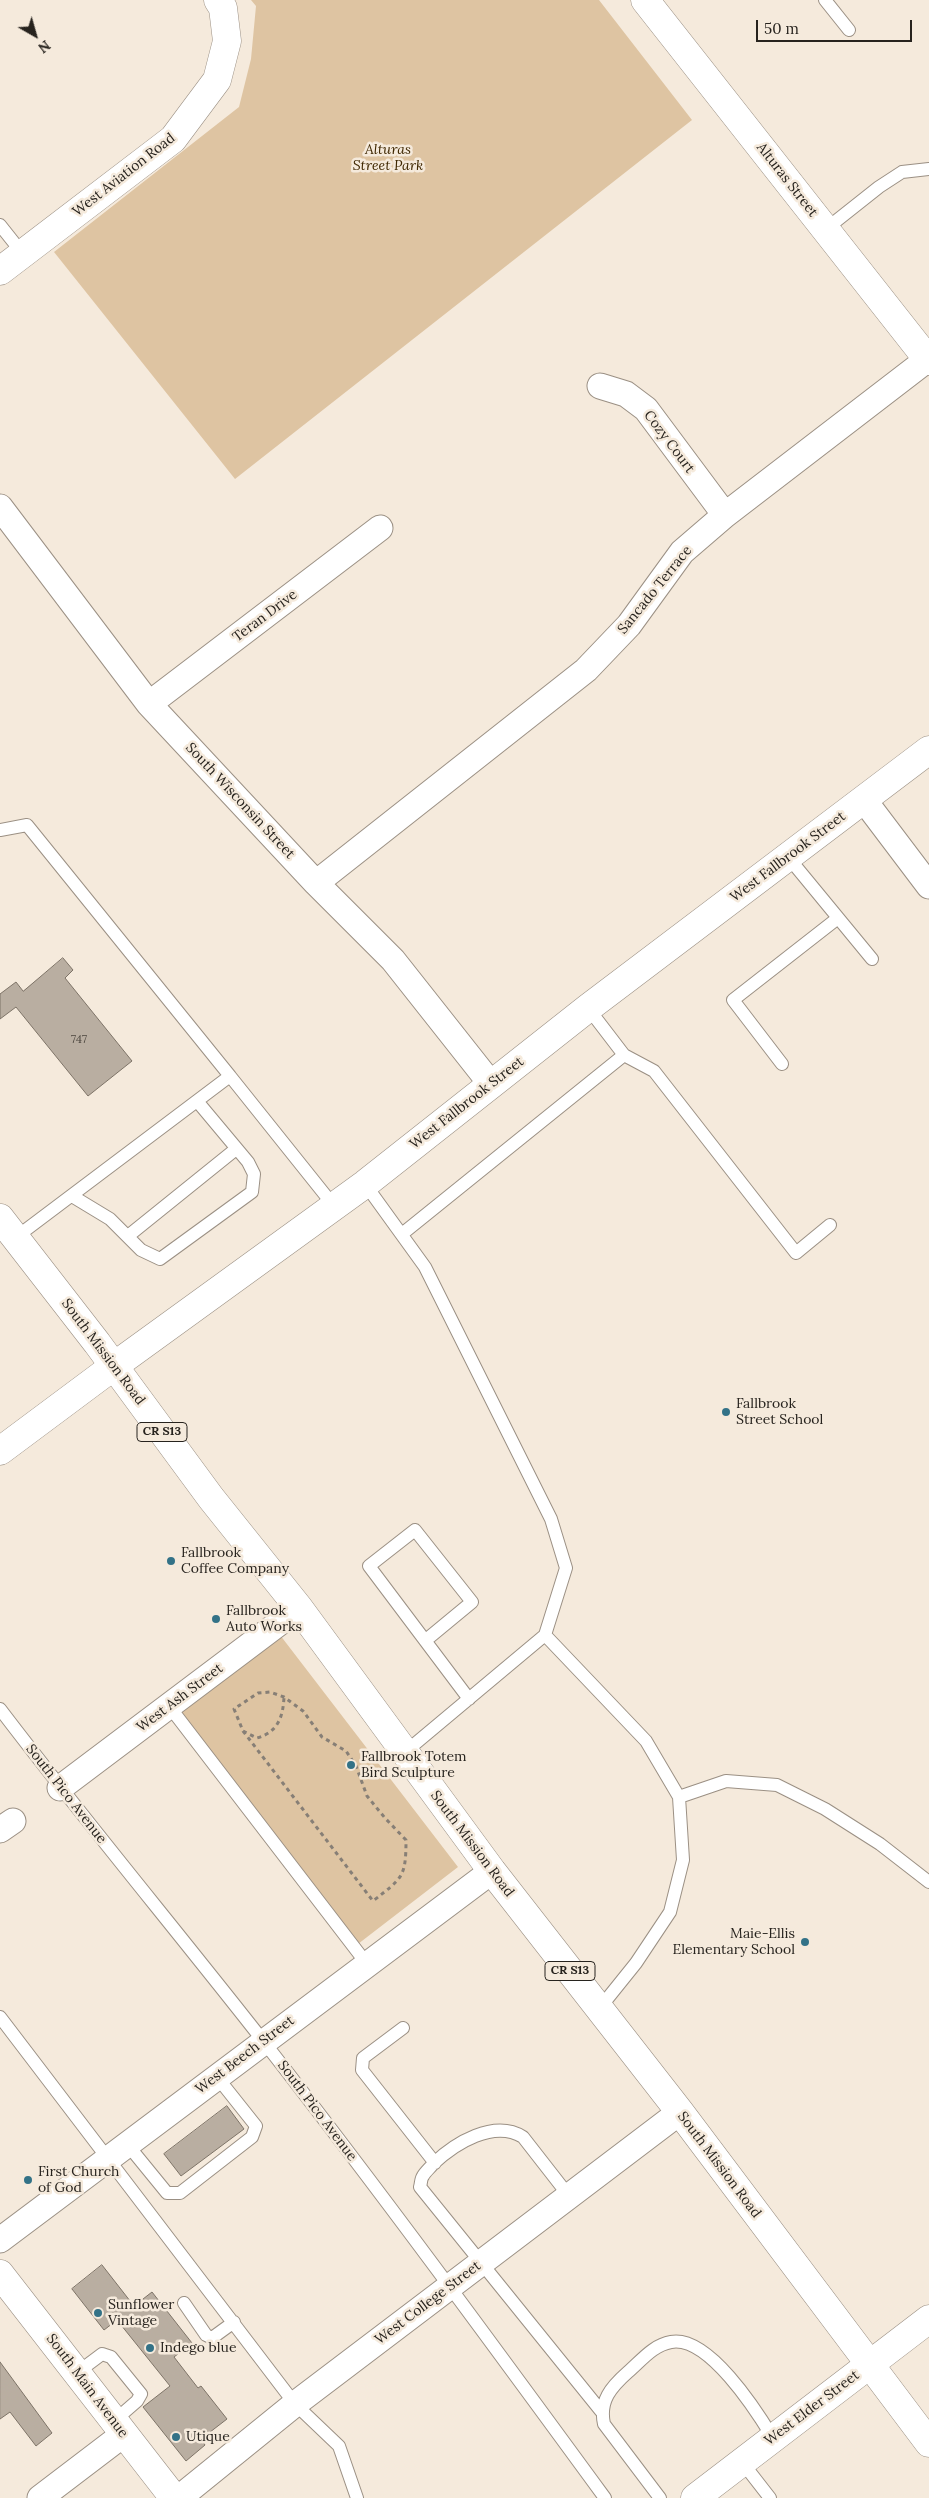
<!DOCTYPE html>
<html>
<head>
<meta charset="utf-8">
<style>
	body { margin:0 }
	#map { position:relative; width:929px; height:2498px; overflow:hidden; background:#f5eadc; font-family:Lora,serif }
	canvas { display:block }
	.north { position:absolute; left:10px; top:10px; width:50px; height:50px; -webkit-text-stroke:4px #f5eadc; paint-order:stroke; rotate:142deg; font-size:14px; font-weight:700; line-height:20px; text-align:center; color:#27231e }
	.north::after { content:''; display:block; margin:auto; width:18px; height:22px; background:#27231e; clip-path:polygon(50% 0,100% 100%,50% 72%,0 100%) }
	.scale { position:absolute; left:756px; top:20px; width:156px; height:22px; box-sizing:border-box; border:2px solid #27231e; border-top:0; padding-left:6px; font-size:15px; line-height:18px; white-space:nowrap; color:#27231e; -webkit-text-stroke:4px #f5eadc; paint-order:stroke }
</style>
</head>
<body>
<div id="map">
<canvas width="929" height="2498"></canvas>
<div class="north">N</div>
<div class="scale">50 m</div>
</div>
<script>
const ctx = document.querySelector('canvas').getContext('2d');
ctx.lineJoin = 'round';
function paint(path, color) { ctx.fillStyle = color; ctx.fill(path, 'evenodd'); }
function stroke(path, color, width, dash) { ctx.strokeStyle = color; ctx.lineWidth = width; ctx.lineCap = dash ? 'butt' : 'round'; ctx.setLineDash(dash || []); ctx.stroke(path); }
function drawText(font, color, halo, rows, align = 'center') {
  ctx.font = font + ' Lora,serif'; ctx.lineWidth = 5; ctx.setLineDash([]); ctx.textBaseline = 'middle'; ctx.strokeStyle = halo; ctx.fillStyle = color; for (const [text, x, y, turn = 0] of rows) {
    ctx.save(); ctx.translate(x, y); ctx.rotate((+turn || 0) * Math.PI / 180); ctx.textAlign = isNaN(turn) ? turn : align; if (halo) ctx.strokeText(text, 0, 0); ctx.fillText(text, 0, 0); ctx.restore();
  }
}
paint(new Path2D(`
	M 251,0 L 599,0 L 692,120 L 235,479 L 54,252 L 239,107 L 251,59 L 256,6 Z
	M 280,1635 L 458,1867 L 358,1944 L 181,1712 Z`), '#dec4a2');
const building = new Path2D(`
	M 63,958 L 73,970 L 65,978 L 132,1061 L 88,1096 L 16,1007 L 0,1019 L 0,994 L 16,982 L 23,991 Z
	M 227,2106 L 244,2129 L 181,2176 L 164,2154 Z
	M 102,2265 L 134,2306 L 152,2292 L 192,2343 L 174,2357 L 198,2388 L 201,2386 L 227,2419 L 201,2439 L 205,2445 L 186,2461 L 143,2407 L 170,2386 L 117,2320 L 104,2330 L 72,2289 Z
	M 0,2362 L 52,2433 L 36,2446 L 10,2412 L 0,2419 Z`);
paint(building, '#b9aea1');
stroke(building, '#7d7367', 1);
const service = new Path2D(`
	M 825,0 L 849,30
	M 0,225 L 23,254
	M 826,229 L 879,187 L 902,172 L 929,169
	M 0,830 L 27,825 L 230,1076
	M 788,857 L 872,959
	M 624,1055 L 654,1071 L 796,1253 L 830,1225
	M 782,1064 L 733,1000 L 838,918
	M 365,1184 L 425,1267 L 551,1519 L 566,1568 L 545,1635 L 404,1753
	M 72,1196 L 110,1219 L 141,1250 L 160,1259 L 252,1192 L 254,1174 L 248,1162 L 197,1101
	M 402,1234 L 624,1055 L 588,1008
	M 128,1236 L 236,1149
	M 15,1238 L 230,1076 L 334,1206
	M 545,1635 L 646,1741 L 679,1797 L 683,1860 L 670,1912 L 636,1963 L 599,2009
	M 426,1640 L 472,1602 L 415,1530 L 369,1566 L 469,1699
	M 169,1706 L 367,1964
	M 0,1709 C 86,1822 177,1931 264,2042 C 381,2192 493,2345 605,2498
	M 679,1797 L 726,1781 L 777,1785 L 825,1809 L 880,1844 L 929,1882
	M 0,2017 L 295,2404 L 339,2446 L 357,2498
	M 403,2028 L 363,2058 L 362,2070 L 435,2163
	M 127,2144 L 167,2193 L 180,2193 L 252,2137 L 256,2126 L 217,2077
	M 569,2196 L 523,2137 C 494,2119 455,2143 433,2164 C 430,2168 425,2172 423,2176 C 421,2178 421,2184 420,2187 L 601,2411
	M 184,2303 L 206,2335 L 212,2338 L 234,2322
	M 78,2372 L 102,2354 L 111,2357 L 141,2394 L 137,2401 L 114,2421
	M 742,2462 L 770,2498
	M 660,2498 L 604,2424 C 599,2401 611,2387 628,2372 C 641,2361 653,2345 671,2342 C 708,2335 756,2410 773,2438`);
const minor = new Path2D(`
	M 600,386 L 626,394 L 646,409 L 725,515
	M 0,507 L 149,704 L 316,883 L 393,960 L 491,1084
	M 149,704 L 380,528
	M 864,800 L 929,886
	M 316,883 L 586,670 L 629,625 L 682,552 L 725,515 L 928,359
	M 60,1788 L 299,1608
	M 0,1830 L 13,1821
	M 0,2240 L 492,1871
	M 40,2498 L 124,2434
	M 179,2498 L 295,2404 L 680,2112`);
const tertiary = new Path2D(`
	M 645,0 L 929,361
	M 0,271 L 173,139 L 217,80 L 227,41 L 223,8 L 218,0
	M 114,1366 L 365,1184 L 588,1008 L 929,750
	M 695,2498 L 929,2319`);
const secondary = new Path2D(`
	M 0,1451 L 114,1366
	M 0,2274 L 174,2498`);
const primary = new Path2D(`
	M 0,1218 L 97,1343 L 211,1498 L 299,1608 L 492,1871 L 680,2112 L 929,2443`);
stroke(service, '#9b9084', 14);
stroke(minor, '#9b9084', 27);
stroke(tertiary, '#9b9084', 29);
stroke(secondary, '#9b9084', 29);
stroke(primary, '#9b9084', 29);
stroke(new Path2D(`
	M 243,1731 L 373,1901 C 402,1878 406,1878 406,1840 L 385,1818 L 367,1796 L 356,1766 L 346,1751 L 322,1737 L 303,1711 L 284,1697 L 270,1692 L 258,1693 L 234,1709 L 243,1731 L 257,1738 C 278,1732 283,1717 284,1697`), '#877f76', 3, [4, 4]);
stroke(service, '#fff', 12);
stroke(minor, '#fff', 25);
stroke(tertiary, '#fff', 28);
stroke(secondary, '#fff', 28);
stroke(primary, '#fff', 28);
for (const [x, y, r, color] of [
	[726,1412,5,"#337287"],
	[171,1561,5,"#337287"],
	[216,1619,5,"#337287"],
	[351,1765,5,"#337287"],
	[805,1942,5,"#337287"],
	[28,2180,5,"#337287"],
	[98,2313,5,"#337287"],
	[150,2348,5,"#337287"],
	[176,2437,5,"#337287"]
]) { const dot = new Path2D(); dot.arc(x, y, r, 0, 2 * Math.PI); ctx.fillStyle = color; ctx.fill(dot); stroke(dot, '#f5eadc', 2); }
drawText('11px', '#4c463f', null, [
	["747",79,1040]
]);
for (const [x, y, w] of [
	[162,1432,50],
	[570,1971,50]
]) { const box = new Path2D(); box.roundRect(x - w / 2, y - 9.5, w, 19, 4); ctx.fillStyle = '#f5eadc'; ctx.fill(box); stroke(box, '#27231e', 1); }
drawText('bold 12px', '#27231e', null, [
	["CR S13",162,1432],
	["CR S13",570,1971]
]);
drawText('italic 14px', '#3f2700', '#f5eadc', [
	["Alturas",388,150],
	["Street Park",388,166]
]);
drawText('14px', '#27231e', '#f5eadc', [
	["West Aviation Road",124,175,-38],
	["Alturas Street",787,180,52],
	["Cozy Court",669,442,53],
	["Sancado Terrace",655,590,-51],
	["Teran Drive",265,616,-37],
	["South Wisconsin Street",240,801,47],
	["West Fallbrook Street",788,857,-37],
	["West Fallbrook Street",467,1103,-38],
	["South Mission Road",103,1352,53],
	["West Ash Street",180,1698,-37],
	["South Pico Avenue",66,1794,52],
	["South Mission Road",472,1844,53],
	["West Beech Street",245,2055,-37],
	["South Pico Avenue",317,2111,53],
	["South Mission Road",719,2165,53],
	["West College Street",428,2303,-37],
	["South Main Avenue",87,2386,53],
	["West Elder Street",812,2408,-37]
]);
drawText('14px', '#27231e', '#f5eadc', [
	["Fallbrook",736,1404],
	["Street School",736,1420],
	["Fallbrook",181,1553],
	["Coffee Company",181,1569],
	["Fallbrook",226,1611],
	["Auto Works",226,1627],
	["Fallbrook Totem",361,1757],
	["Bird Sculpture",361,1773],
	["Maie-Ellis",795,1934,"right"],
	["Elementary School",795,1950,"right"],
	["First Church",38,2172],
	["of God",38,2188],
	["Sunflower",108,2305],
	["Vintage",108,2321],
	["Indego blue",160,2348],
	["Utique",186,2437]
], 'left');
</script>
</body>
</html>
